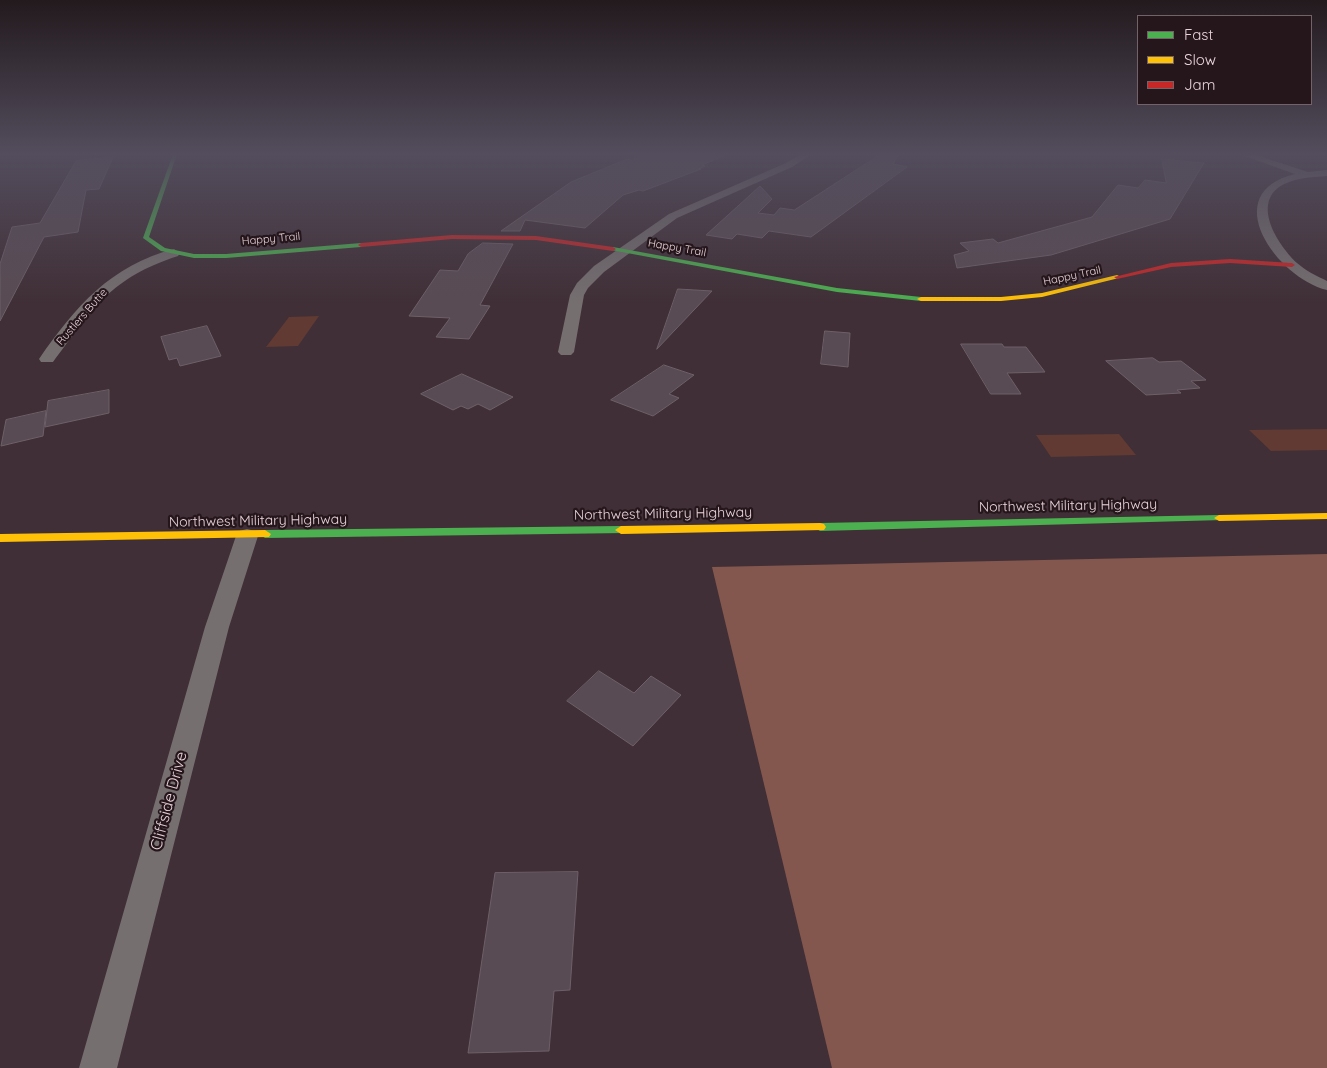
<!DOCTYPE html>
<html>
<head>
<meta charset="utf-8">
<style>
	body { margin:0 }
	#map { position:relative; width:1327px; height:1068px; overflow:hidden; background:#402f36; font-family:Quicksand,sans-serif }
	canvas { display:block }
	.legend { position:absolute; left:1137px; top:15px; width:175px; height:90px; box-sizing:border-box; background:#25161c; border:1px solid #736268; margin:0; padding:6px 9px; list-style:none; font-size:15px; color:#e8d3da }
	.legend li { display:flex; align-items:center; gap:10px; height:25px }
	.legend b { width:25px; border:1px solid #736268 }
</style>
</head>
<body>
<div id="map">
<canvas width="1327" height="1068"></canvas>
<ul class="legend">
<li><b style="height:6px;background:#4caf50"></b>Fast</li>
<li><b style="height:6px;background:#ffc107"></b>Slow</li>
<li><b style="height:6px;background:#c62828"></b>Jam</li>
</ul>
</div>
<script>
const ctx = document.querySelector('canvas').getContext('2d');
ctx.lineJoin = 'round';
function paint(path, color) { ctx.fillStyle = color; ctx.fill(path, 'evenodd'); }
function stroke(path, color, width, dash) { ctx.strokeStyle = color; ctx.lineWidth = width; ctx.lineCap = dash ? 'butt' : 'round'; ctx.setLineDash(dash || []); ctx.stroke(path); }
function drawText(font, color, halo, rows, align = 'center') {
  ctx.font = font + ' Quicksand,sans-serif'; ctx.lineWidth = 4.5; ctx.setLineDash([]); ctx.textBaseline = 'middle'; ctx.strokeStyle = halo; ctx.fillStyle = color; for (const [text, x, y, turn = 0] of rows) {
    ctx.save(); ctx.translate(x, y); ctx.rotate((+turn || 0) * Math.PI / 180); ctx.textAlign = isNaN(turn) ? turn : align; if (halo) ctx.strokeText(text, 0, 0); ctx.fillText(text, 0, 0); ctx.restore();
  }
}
paint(new Path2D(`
	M 319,316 L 298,346 L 266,347 L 289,317 Z
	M 1327,429 L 1327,450 L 1271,451 L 1249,430 Z
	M 1119,434 L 1136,455 L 1051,457 L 1036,435 Z`), '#603a33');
paint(new Path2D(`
	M 1327,554 L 1327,1068 L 832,1068 L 712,567 Z`), '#83574e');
const building = new Path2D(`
	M 635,154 L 728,154 L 702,165 L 705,166 L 699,169 L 701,169 L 643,191 L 639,190 L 623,195 L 585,228 L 525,220 L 520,231 L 501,231 L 571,182 L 627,159 L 634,161 Z
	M 881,154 L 899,154 L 893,164 L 907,167 L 811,237 L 769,231 L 762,238 L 737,234 L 732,239 L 706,235 L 760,186 L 772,199 L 758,213 L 774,215 L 780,208 L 794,210 Z
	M 113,157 L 99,189 L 86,190 L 78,232 L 44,237 L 0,321 L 0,264 L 12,227 L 40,223 L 76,161 Z
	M 1162,159 L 1204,163 L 1170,219 L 1051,255 L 957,268 L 954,255 L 969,251 L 960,243 L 993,239 L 998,243 L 1092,217 L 1118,185 L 1138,188 L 1145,180 L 1166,183 Z
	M 483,243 L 513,244 L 480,305 L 490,306 L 469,339 L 436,337 L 450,318 L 409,316 L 440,270 L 458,271 L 468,254 Z
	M 678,289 L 712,291 L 657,349 Z
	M 207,326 L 221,356 L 180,366 L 177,358 L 169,360 L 161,337 Z
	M 825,331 L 850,333 L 848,367 L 821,364 Z
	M 961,344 L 1002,344 L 1004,347 L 1026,347 L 1045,372 L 1007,373 L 1021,394 L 991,394 Z
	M 1153,358 L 1159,362 L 1181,361 L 1206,380 L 1191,381 L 1200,388 L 1177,390 L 1181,393 L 1146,395 L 1106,361 Z
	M 664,365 L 694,375 L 669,394 L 679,398 L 653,416 L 611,400 Z
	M 462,374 L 513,397 L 490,410 L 478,404 L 468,409 L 461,406 L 453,410 L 421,394 Z
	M 109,390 L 109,413 L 45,427 L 48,401 Z
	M 46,411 L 43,436 L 1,446 L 6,420 Z
	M 599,671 L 634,693 L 651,676 L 681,695 L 633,746 L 567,701 Z
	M 578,872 L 570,990 L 554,991 L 549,1051 L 468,1053 L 495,873 Z`);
paint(building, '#594b53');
stroke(building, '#6d6068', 1);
paint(new Path2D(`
	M 801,154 L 812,154 L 792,167 L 677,218 L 604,272 L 588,288 L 584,295 L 574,352 L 571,355 L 561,355 L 558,352 L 570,295 L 577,283 L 594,266 L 669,214 L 786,163 Z
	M 1239,154 L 1253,154 L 1308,172 L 1327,170 L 1327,176 C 1312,177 1292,178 1279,187 C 1252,207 1280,247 1297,263 C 1306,271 1317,276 1327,281 L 1327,290 C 1277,278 1216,193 1295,174 Z
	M 174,249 L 180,253 L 178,256 C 110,278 94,308 53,362 L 41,362 L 39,359 C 75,307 111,265 174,249 Z
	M 247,529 L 255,531 L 258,536 L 229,627 L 117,1068 L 79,1068 L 205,627 L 236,536 L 239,531 Z`), '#766f70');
paint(new Path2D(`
	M 173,154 L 177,154 L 149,237 L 165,248 L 194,254 L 226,254 L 361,243 L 364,245 L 361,247 L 226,258 L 194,258 L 161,251 L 143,238 Z
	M 613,247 L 837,288 L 921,297 L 925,299 L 921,301 L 837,292 L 611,250 L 610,249 Z
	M 1219,515 L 1223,516 L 1224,518 L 1223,520 L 820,531 L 814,527 L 820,523 Z
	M 621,526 L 627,530 L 625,533 L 265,538 L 259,534 L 265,530 Z`), '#4caf50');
paint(new Path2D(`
	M 1117,275 L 1119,276 L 1119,278 L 1042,297 L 1001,301 L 921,301 L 917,299 L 921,297 L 1001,297 L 1042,293 Z
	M 1327,513 L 1327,519 L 1219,521 L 1214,518 L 1219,515 Z
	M 820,523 L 824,524 L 826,527 L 824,530 L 621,534 L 615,530 L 621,526 Z
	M 265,530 L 271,534 L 269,537 L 0,542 L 0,534 Z`), '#ffc107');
paint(new Path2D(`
	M 452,235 L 536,236 L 613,247 L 616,249 L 613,251 L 536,240 L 452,239 L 361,247 L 358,245 L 361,243 Z
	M 1230,259 L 1292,263 L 1295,265 L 1292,267 L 1230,263 L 1171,267 L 1117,279 L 1114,277 L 1171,263 Z`), '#c62828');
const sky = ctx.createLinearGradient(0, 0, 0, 303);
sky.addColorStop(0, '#231a1e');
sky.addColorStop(0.51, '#534d5d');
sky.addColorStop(1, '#534d5d00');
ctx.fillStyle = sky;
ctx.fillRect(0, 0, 1327, 303);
drawText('11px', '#e8d3da', '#25161c', [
	["Happy Trail",271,239,-5],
	["Happy Trail",677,248,10],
	["Happy Trail",1072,276,-12],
	["Rustlers Butte",82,317,-49]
]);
drawText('14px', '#e8d3da', '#25161c', [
	["Northwest Military Highway",1068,506,-1],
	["Northwest Military Highway",663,514,-1],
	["Northwest Military Highway",258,521,-1]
]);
drawText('16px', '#e8d3da', '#25161c', [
	["Cliffside Drive",169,801,-75]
]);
</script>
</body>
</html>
